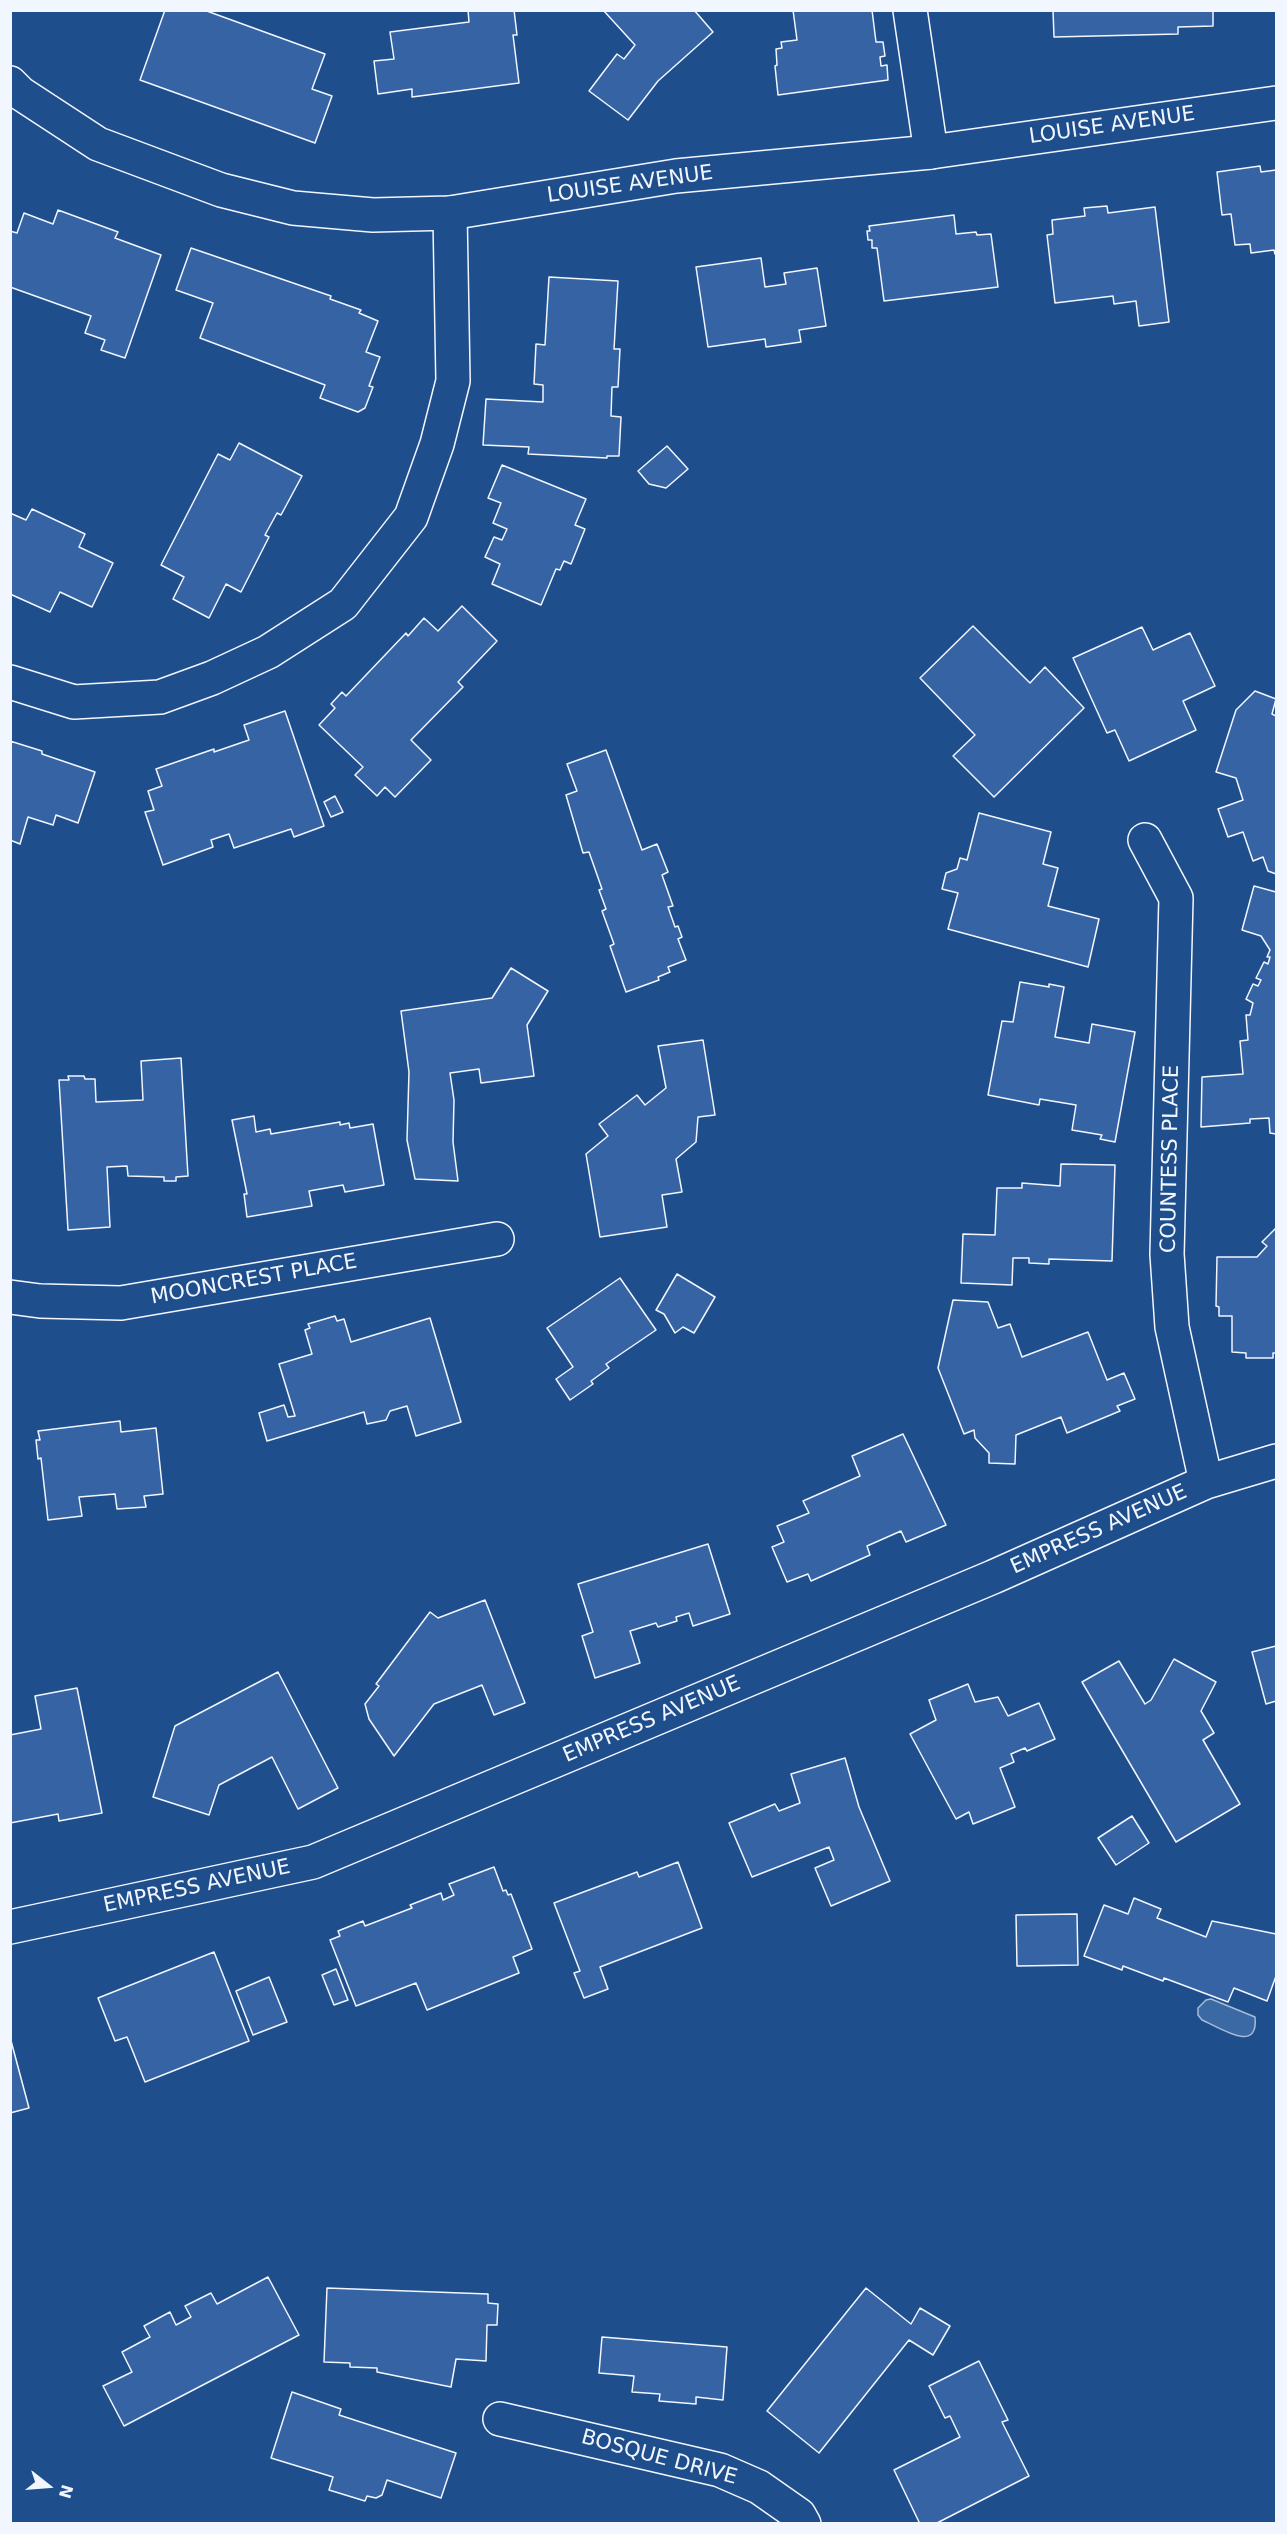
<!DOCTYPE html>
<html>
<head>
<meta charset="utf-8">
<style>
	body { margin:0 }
	#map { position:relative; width:1287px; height:2534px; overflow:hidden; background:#1f4e8c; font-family:"DejaVu Sans",sans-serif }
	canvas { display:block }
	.frame { position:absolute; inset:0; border:12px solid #f2f6ff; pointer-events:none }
	.north { position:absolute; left:18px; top:2456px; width:60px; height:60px; -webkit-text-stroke:4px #1f4e8c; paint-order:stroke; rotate:107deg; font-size:16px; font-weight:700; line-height:24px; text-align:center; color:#f2f6ff }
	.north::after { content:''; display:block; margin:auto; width:21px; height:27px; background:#f2f6ff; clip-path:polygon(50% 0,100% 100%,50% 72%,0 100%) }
</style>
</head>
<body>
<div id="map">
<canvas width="1287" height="2534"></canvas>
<div class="frame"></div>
<div class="north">N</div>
</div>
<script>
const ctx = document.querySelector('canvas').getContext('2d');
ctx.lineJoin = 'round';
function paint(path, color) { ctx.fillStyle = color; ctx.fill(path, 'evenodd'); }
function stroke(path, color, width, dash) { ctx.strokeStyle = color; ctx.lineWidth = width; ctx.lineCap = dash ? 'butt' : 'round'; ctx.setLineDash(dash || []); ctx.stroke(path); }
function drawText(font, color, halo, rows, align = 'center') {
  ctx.font = font + ' "DejaVu Sans",sans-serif'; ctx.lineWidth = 4.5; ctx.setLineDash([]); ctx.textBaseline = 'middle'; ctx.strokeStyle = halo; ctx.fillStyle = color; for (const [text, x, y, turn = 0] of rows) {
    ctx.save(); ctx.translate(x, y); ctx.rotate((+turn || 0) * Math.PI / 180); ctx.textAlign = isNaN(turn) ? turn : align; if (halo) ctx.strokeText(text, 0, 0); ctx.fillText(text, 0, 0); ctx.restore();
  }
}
const water = new Path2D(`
	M 1211,1999 L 1255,2017 C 1259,2055 1219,2027 1202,2020 L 1198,2015 L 1198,2008 L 1206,2000 Z`);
paint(water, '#3b69a3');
stroke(water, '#a8bbd7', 1.5);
const building = new Path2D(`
	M 165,10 L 204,10 L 325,54 L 312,89 L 332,96 L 315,143 L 140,80 Z
	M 468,10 L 514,10 L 517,35 L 513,35 L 519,83 L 412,97 L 412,89 L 378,94 L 374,61 L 394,59 L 390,32 L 469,22 Z
	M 603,10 L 694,10 L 713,32 L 658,81 L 628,120 L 589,91 L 617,54 L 624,59 L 635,45 Z
	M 793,10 L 872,10 L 876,42 L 883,42 L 885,56 L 880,57 L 881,66 L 887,65 L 888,80 L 778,95 L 775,66 L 777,65 L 776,49 L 782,48 L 781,42 L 797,40 Z
	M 1053,10 L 1213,10 L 1213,26 L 1178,27 L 1178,34 L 1054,37 Z
	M 1260,166 L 1261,172 L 1276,170 L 1276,254 L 1275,254 L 1274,250 L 1251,253 L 1250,244 L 1235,245 L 1231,214 L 1222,215 L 1217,172 Z
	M 1107,206 L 1108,213 L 1155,207 L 1169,322 L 1139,326 L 1136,301 L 1114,304 L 1113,296 L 1055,303 L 1047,235 L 1053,234 L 1052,220 L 1085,216 L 1084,208 Z
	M 58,210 L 118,232 L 115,238 L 161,255 L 125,358 L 101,350 L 105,340 L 85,333 L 91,316 L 10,287 L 10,231 L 17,233 L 24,213 L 53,224 Z
	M 954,215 L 956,234 L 976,232 L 977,235 L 991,234 L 998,287 L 884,301 L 877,248 L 872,248 L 872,240 L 868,240 L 867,231 L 870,231 L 869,226 Z
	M 191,248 L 331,296 L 330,299 L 361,310 L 359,313 L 378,321 L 366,352 L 380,357 L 369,386 L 373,387 L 365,408 L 358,412 L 320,398 L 325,385 L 200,338 L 213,303 L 176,290 Z
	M 761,258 L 765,287 L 786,284 L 784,273 L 817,268 L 826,326 L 799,330 L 801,342 L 766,347 L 765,339 L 708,347 L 696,267 Z
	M 549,277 L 618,281 L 614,349 L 620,349 L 618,387 L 612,387 L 611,416 L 621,417 L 619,456 L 607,456 L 607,458 L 528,454 L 529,447 L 483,445 L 486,399 L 543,402 L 543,385 L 534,384 L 536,344 L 545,345 Z
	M 239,443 L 302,476 L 281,515 L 277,513 L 265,535 L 269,537 L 241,592 L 226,584 L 209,618 L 173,599 L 184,577 L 161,565 L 218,454 L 230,460 Z
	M 667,446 L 688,469 L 666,488 L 649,484 L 638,471 Z
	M 502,465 L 586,499 L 575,525 L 585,529 L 571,564 L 564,561 L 560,570 L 556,569 L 541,605 L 492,584 L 500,564 L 485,557 L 494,537 L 502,540 L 507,529 L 493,523 L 501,503 L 488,498 Z
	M 32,509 L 85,534 L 79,547 L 113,563 L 92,607 L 60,592 L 50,612 L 10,594 L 10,513 L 26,520 Z
	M 462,606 L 497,641 L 458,682 L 463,687 L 411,740 L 431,760 L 395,797 L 385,787 L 377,796 L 355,775 L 363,767 L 319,725 L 335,708 L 331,704 L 342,692 L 346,696 L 406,633 L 408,636 L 424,618 L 438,631 Z
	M 973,626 L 1030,683 L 1045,667 L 1084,708 L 994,797 L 953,756 L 975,735 L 920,678 Z
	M 1142,627 L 1153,650 L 1190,633 L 1215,686 L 1183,701 L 1196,730 L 1129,761 L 1115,730 L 1107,733 L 1073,658 Z
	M 1255,691 L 1276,699 L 1272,714 L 1276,716 L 1276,874 L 1268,871 L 1263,857 L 1253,861 L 1243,832 L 1228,837 L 1218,809 L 1243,800 L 1236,778 L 1216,772 L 1236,710 Z
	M 285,711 L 324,826 L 294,837 L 291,829 L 234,848 L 229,834 L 211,840 L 213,847 L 163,865 L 145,812 L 154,810 L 148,791 L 162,786 L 156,769 L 214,749 L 214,752 L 249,740 L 244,725 Z
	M 10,741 L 42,751 L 42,754 L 95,772 L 78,823 L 56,815 L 53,825 L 28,817 L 20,844 L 10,840 Z
	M 606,750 L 642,850 L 657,844 L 668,872 L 662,875 L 673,906 L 668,907 L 675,927 L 678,926 L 682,937 L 678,939 L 686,960 L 668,967 L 670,972 L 658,977 L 659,980 L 626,992 L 610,946 L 614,944 L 602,911 L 606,909 L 599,890 L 602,889 L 589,852 L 583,853 L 566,795 L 577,791 L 567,764 Z
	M 335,796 L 343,812 L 331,817 L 324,802 Z
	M 979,813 L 1051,832 L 1043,864 L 1058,868 L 1048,906 L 1099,919 L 1088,967 L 948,929 L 958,893 L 942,889 L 946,873 L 957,869 L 960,858 L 967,860 Z
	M 1254,886 L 1276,892 L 1276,1134 L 1270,1133 L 1269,1118 L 1250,1119 L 1250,1123 L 1201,1127 L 1202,1077 L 1243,1074 L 1240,1041 L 1248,1040 L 1246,1015 L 1250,1015 L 1253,1003 L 1246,999 L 1253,984 L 1258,986 L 1261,980 L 1256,978 L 1264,962 L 1268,964 L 1270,957 L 1267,957 L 1270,950 L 1261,936 L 1242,930 Z
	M 511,968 L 548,991 L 527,1025 L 534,1076 L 481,1083 L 479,1069 L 450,1073 L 454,1100 L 453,1142 L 458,1181 L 415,1179 L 407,1140 L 409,1072 L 401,1011 L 492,998 Z
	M 1020,982 L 1049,987 L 1049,984 L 1064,987 L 1055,1037 L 1089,1043 L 1092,1024 L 1135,1032 L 1115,1142 L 1100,1139 L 1102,1135 L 1072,1130 L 1076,1105 L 1040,1099 L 1039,1105 L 988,1095 L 1002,1021 L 1013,1022 Z
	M 703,1040 L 715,1115 L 698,1117 L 696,1142 L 676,1159 L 682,1192 L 662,1195 L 667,1227 L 600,1237 L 586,1154 L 608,1136 L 599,1124 L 637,1095 L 645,1105 L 666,1088 L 658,1046 Z
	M 181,1058 L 188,1176 L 176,1177 L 176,1181 L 164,1181 L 164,1177 L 128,1176 L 127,1166 L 107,1167 L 110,1227 L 68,1230 L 59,1080 L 69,1080 L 68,1076 L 84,1076 L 85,1079 L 95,1079 L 96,1102 L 143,1100 L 141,1061 Z
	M 254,1116 L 256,1132 L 270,1129 L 271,1134 L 340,1122 L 340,1125 L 349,1123 L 350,1128 L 373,1124 L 384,1185 L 345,1192 L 343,1185 L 309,1191 L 312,1206 L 247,1217 L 244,1194 L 247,1194 L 232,1120 Z
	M 1061,1164 L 1115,1165 L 1112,1261 L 1049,1259 L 1049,1264 L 1029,1263 L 1029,1258 L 1013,1258 L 1012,1285 L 961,1283 L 963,1234 L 995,1235 L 997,1188 L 1022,1188 L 1022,1183 L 1060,1186 Z
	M 1276,1228 L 1276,1353 L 1273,1353 L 1273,1358 L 1246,1358 L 1246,1353 L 1232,1352 L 1232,1316 L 1219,1316 L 1219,1307 L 1216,1306 L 1217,1257 L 1257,1257 L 1267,1246 L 1262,1242 Z
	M 677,1274 L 715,1297 L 694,1333 L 683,1327 L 675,1333 L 664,1314 L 656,1310 Z
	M 620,1278 L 656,1330 L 606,1364 L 609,1368 L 591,1381 L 593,1384 L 570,1400 L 556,1379 L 573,1367 L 547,1328 Z
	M 953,1300 L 988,1302 L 998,1328 L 1010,1324 L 1022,1357 L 1088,1332 L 1107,1380 L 1124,1373 L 1135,1399 L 1117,1406 L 1120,1411 L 1067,1433 L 1061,1417 L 1016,1435 L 1015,1464 L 989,1463 L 989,1453 L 975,1438 L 974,1430 L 964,1434 L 938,1368 Z
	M 335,1316 L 337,1321 L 344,1319 L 351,1342 L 430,1318 L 461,1422 L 416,1436 L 407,1406 L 390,1411 L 386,1420 L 367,1424 L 364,1412 L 267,1441 L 259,1413 L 284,1405 L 288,1417 L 295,1416 L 279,1364 L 312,1354 L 305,1330 L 310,1328 L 308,1324 Z
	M 120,1421 L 121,1432 L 156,1428 L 163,1494 L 144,1496 L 146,1507 L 117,1509 L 115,1494 L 79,1497 L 82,1516 L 48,1520 L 41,1458 L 38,1459 L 36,1440 L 40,1440 L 38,1431 Z
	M 903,1434 L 946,1525 L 906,1542 L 901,1531 L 867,1546 L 870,1555 L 811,1581 L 808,1574 L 787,1582 L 772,1547 L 784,1542 L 777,1526 L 809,1513 L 803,1501 L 860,1476 L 852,1456 Z
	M 708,1544 L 730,1614 L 693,1626 L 689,1613 L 676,1617 L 677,1621 L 658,1627 L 656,1623 L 630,1631 L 640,1663 L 595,1678 L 582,1636 L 593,1632 L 578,1584 Z
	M 485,1600 L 525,1703 L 494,1715 L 482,1685 L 434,1704 L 394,1756 L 369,1719 L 365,1704 L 379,1686 L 376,1684 L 430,1612 L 438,1618 Z
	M 1276,1646 L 1276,1701 L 1266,1704 L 1252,1652 Z
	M 1174,1659 L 1216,1682 L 1201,1711 L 1214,1733 L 1203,1740 L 1240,1804 L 1176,1842 L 1082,1682 L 1119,1661 L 1145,1704 L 1151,1700 Z
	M 278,1672 L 338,1788 L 298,1809 L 272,1757 L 219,1785 L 209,1815 L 153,1797 L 175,1726 Z
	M 968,1684 L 975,1702 L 998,1697 L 1008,1716 L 1039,1703 L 1055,1739 L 1027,1751 L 1025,1748 L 1011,1754 L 1014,1762 L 1000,1768 L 1015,1807 L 973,1824 L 969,1812 L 956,1819 L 910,1734 L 936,1720 L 929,1700 Z
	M 77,1688 L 102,1813 L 59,1821 L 58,1814 L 10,1823 L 10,1735 L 41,1729 L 35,1696 Z
	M 845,1758 L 859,1807 L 890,1881 L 831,1906 L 815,1868 L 834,1860 L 829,1847 L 752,1877 L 729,1823 L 775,1804 L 779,1811 L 800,1803 L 791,1774 Z
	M 1132,1816 L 1149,1843 L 1116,1865 L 1098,1838 Z
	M 678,1862 L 702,1928 L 600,1967 L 608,1989 L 584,1998 L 574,1973 L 580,1971 L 554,1903 L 637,1872 L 639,1877 Z
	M 494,1867 L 503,1891 L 506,1890 L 508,1895 L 511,1894 L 532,1949 L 513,1957 L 519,1973 L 427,2010 L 416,1983 L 356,2006 L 330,1940 L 340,1936 L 338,1931 L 363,1921 L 365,1926 L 412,1908 L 410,1905 L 441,1893 L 443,1900 L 454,1895 L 449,1884 Z
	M 1134,1898 L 1161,1909 L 1157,1918 L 1206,1937 L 1212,1921 L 1276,1934 L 1276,1976 L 1267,2001 L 1234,1988 L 1228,2002 L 1164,1978 L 1163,1981 L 1123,1966 L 1122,1970 L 1084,1956 L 1104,1905 L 1128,1914 Z
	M 1077,1914 L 1078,1965 L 1017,1966 L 1016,1915 Z
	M 214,1952 L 249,2041 L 145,2082 L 127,2037 L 115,2041 L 98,1998 Z
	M 336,1969 L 348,2000 L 334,2005 L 322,1975 Z
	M 269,1977 L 287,2022 L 253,2035 L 236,1991 Z
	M 10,2037 L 29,2108 L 10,2113 Z
	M 268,2277 L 299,2335 L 124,2426 L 103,2386 L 132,2372 L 122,2352 L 150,2337 L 144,2326 L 170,2312 L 176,2325 L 191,2317 L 185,2306 L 211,2293 L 217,2304 Z
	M 327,2288 L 488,2294 L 488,2303 L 498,2304 L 497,2325 L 487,2325 L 486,2361 L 456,2359 L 451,2387 L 377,2372 L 377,2368 L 350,2367 L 350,2363 L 324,2362 Z
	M 866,2288 L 911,2324 L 920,2308 L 950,2326 L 933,2355 L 909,2340 L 819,2453 L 767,2411 Z
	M 602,2337 L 727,2347 L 723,2400 L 696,2397 L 696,2404 L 659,2401 L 660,2394 L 632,2392 L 634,2376 L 599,2373 Z
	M 979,2361 L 1008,2420 L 1002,2422 L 1029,2476 L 935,2524 L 920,2524 L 894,2470 L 960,2437 L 950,2416 L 945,2418 L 929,2386 Z
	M 292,2392 L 341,2409 L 339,2415 L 456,2453 L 441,2498 L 387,2480 L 382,2495 L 376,2498 L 367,2496 L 365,2501 L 329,2490 L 333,2477 L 271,2458 Z`);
paint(building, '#3563a3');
stroke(building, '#f2f6ff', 1.5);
const street = new Path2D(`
	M 910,10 L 931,152
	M 10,682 L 74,702 L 160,697 L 212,678 L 268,652 L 343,604 L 411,517 L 437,444 L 453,381 L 450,213
	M 1145,840 L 1176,898 L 1167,1254 L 1172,1327 L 1206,1482
	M 10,1297 L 40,1301 L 121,1303 L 497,1239
	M 10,1927 L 313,1862 L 993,1577 L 1206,1482 L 1276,1461
	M 500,2419 L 720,2470 L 759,2487 L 799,2515 L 804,2524`);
const secondary = new Path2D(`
	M 10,83 L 20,93 L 98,144 L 221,190 L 293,208 L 373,215 L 450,213 L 676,176 L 931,152 L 1276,103`);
stroke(street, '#f2f6ff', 36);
stroke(secondary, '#f2f6ff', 36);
stroke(street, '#1f4e8c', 33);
stroke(secondary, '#1f4e8c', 33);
drawText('21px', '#f2f6ff', '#1f4e8c', [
	["LOUISE AVENUE",1112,126,-8],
	["LOUISE AVENUE",630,185,-8],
	["COUNTESS PLACE",1171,1159,-89],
	["MOONCREST PLACE",254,1280,-10],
	["EMPRESS AVENUE",1099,1530,-24],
	["EMPRESS AVENUE",652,1720,-23],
	["EMPRESS AVENUE",197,1887,-12],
	["BOSQUE DRIVE",659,2458,15]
]);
</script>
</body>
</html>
